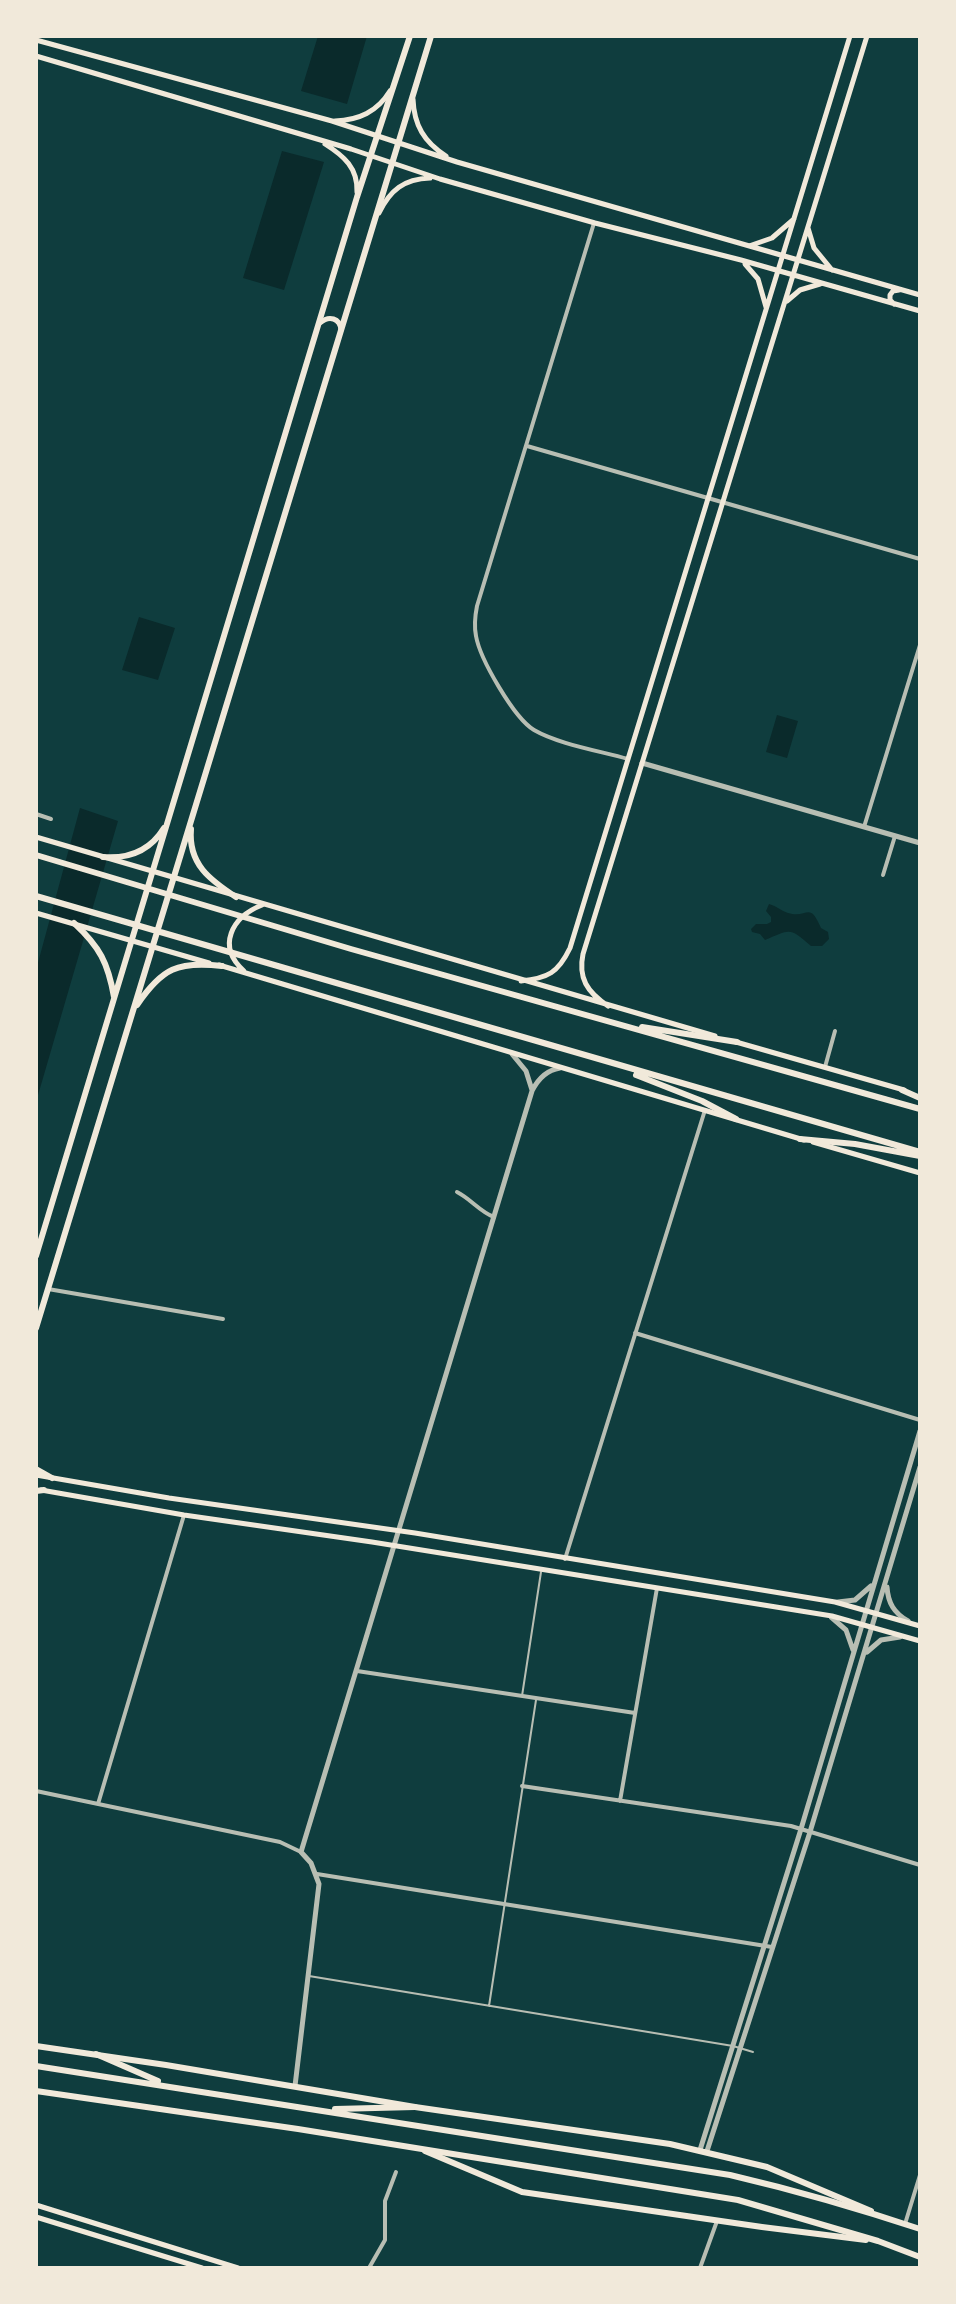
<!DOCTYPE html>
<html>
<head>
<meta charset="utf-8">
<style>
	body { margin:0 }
	#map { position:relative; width:956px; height:2304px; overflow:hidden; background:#0f3d3e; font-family:Roboto,sans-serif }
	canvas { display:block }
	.frame { position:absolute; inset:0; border:38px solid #f1e9da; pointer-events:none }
</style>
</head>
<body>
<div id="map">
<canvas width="956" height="2304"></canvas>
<div class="frame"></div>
</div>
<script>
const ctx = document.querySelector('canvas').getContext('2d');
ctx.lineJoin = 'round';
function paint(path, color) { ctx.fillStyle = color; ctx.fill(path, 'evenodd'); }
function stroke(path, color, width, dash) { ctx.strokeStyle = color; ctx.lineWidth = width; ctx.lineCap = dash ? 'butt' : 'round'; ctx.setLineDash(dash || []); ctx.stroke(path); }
paint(new Path2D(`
	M 318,36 L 367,36 L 347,104 L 301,91 Z
	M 282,151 L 324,162 L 284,290 L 243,278 Z
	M 139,617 L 175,628 L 158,680 L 122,670 Z
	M 777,715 L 798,721 L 787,758 L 766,752 Z
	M 80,808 L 118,821 L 36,1102 L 36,970 Z
	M 769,904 C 777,906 781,911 788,913 C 808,919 809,900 821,928 L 828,932 L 829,939 L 822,946 L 811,946 C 789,927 791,929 765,940 L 760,934 L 752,932 L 751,929 L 756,924 L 767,924 L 771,922 L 771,917 L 766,911 Z`), '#0a2a2b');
stroke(new Path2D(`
	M 522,1696 L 541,1572
	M 309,1976 L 733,2046 L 753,2052
	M 489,2006 L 536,1700`), '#b8beb3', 2);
stroke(new Path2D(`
	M 594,223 L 477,606 C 475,616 474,626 476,636 C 480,659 514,718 534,730 C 558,744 600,751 628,759
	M 527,446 L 920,559
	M 36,814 L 51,819
	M 864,827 L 920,645
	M 883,875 L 895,836
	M 825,1067 L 835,1031
	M 457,1192 C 471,1199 480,1212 494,1217
	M 48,1289 L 223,1319
	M 635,1333 L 920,1420
	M 565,1559 L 705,1110
	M 357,1671 L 635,1713
	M 522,1786 L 791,1826 L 920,1865
	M 36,1791 L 280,1842 L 301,1852
	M 620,1801 L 657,1588
	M 98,1804 L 184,1515
	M 317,1874 L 772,1947
	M 905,2224 L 920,2175
	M 369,2268 L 385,2240 L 385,2201 L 396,2172
	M 700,2268 L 717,2221`), '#b8beb3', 4);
stroke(new Path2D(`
	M 642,763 L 920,843
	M 512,1054 L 526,1071 L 532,1090
	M 887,1587 C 888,1603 894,1613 908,1621
	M 838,1602 L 855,1600 L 871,1586
	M 831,1617 L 846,1630 L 853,1650
	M 867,1652 L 881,1640 L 900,1637
	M 295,2086 L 319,1884 L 311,1863 L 301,1852 L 532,1091 C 538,1079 547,1070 560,1068
	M 700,2150 L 801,1829 L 920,1431
	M 707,2151 L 810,1832 L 920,1467`), '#b8beb3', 5);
stroke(new Path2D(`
	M 36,40 L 332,121 L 457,162 L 920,295
	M 36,56 L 351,149 L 440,179 L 595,223 L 741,260 L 920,311
	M 413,99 C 414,125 424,142 446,156
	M 335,121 C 359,120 377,112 390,91
	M 325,144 C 344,156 358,168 357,192
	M 379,213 C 390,190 404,179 430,178
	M 808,228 L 814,248 L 832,270
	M 749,246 L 772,238 L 794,219
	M 745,264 L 758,279 L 766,307
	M 787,301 L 800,290 L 820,284
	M 894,304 L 890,300 L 890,295 L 893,291 L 899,290
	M 320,323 C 329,315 340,318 341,330
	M 36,837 L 715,1036
	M 36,913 L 209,963
	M 219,965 L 804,1140
	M 244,971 C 216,946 232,917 262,905
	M 521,981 C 548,978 558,973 570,948 L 850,36
	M 608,1006 C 587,992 578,978 583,954 L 867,36
	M 736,1042 L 904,1090
	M 813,1142 L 920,1173
	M 36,1475 L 169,1498 L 415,1533 L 835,1602 L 920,1626
	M 41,1490 L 184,1515 L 372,1542 L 832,1616 L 920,1641
	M 36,2205 L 238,2268
	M 36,2217 L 202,2268`), '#f1e9da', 5);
stroke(new Path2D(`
	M 191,829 C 188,864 210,880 236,897
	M 36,855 L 351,949 L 920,1109
	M 103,857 C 129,859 150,851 164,828
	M 36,896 L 920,1152
	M 74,923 C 100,947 108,963 114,997
	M 137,1005 C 162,968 178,961 222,966
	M 642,1027 L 737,1042
	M 636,1075 L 702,1101 L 736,1119
	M 902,1090 L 920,1098
	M 800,1139 L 855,1144 L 920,1156
	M 36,1256 L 357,197 L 410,36
	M 36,1328 L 431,36
	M 36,1469 L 52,1478
	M 36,1491 L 44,1490
	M 36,2046 L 166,2065 L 415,2107 L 670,2144 L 767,2167 L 871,2211
	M 425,2151 L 522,2192 L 762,2227 L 866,2240`), '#f1e9da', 6);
stroke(new Path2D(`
	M 96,2054 L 158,2081
	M 36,2066 L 730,2175 C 794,2190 857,2208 920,2229
	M 36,2091 L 298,2129 L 738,2200 L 878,2241 L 920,2257
	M 335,2109 L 415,2107`), '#f1e9da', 6);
</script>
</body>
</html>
